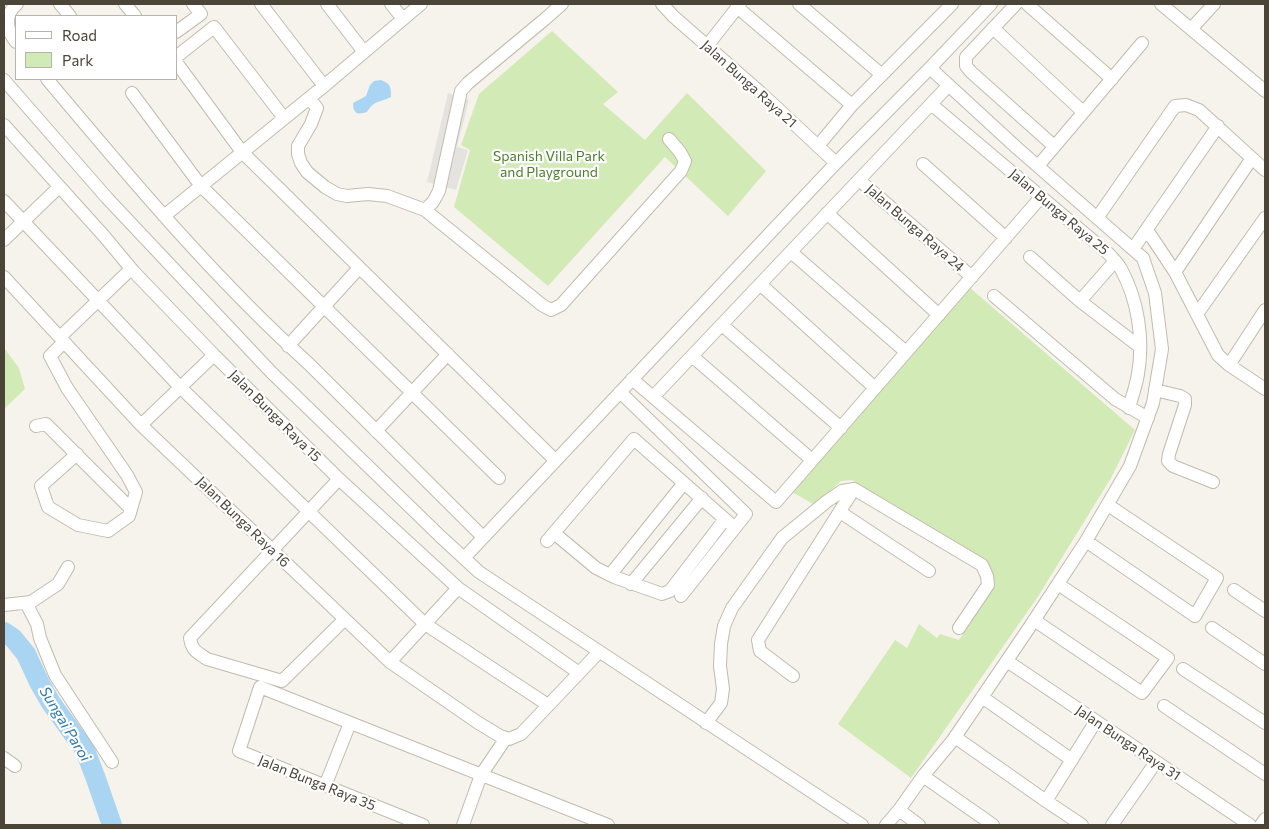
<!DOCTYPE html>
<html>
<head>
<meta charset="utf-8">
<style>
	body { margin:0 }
	#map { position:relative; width:1269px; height:829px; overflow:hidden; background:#f6f3ec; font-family:Commissioner,sans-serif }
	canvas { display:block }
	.frame { position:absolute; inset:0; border:5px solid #4b4439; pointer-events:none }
	.legend { position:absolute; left:15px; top:15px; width:162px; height:65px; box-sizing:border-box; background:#fff; border:1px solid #b7b4b0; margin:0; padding:6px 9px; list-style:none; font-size:15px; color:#4b4439 }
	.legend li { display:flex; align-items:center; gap:10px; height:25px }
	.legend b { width:25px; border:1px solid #b7b4b0 }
</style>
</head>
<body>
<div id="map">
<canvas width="1269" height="829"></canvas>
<div class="frame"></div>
<ul class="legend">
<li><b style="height:6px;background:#fff"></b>Road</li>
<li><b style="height:14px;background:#d2eab5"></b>Park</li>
</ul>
</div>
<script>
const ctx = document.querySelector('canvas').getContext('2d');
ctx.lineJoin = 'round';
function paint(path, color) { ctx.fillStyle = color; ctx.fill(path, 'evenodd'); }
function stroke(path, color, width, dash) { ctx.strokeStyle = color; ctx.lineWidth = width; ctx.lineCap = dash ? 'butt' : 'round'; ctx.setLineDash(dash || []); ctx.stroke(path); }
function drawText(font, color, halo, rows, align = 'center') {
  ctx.font = font + ' Commissioner,sans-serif'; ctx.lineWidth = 4.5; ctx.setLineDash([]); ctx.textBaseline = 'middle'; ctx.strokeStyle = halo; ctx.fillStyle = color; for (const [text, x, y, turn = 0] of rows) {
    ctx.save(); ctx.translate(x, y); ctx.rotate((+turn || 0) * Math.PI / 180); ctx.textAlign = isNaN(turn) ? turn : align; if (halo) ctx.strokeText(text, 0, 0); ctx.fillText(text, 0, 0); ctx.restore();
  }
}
paint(new Path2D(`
	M 552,31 L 618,92 L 603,104 L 645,140 L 687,93 L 766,171 L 728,216 L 665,157 L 548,286 L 454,207 L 470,150 L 461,145 L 479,94 Z
	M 969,287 L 1135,430 L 1111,478 L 1037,598 L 911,778 L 838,724 L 895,640 L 907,648 L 919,624 L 937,638 L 940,634 L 959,640 L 995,585 L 987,561 L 852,480 L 841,481 L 815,505 L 792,492 Z
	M 4,348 L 19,368 L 25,389 L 4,409 Z`), '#d2eab5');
paint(new Path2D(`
	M 448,93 L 469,100 L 457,147 L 468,150 L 456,190 L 427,182 Z`), '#e5e3e0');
paint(new Path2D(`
	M 381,80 C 391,84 391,87 391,97 C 379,103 374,100 367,112 C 358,115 353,114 353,103 L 366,96 L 370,85 L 374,81 Z`), '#a9d4f2');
stroke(new Path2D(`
	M 4,632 L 13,638 L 26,654 L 39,682 L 51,703 L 85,750 L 96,779 L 112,825`), '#a9d4f2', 20);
const minor = new Path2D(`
	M 60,4 L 70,16
	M 125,4 L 135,16
	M 261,4 L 324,86
	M 327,4 L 364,52
	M 391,4 L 403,19
	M 662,4 L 673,16 L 761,93 L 836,163
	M 799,4 L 882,75
	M 1016,4 L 966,57 L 966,66 L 971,72 L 1054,146
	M 1027,4 L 1112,79
	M 1161,4 L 1265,91
	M 737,7 L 852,105
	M 993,28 L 1083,112
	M 1191,29 L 1214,4
	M 176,32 L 201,14 L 193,4
	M 16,42 C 6,30 4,15 17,4
	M 707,46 L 740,4
	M 176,57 L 214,27 L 284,118
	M 176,62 L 242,152 L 555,460
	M 47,79 C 130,178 213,277 309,364 L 483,537
	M 4,80 L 107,198 L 271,372 L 441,537 L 479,572 L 862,825
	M 132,93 L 201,186 L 499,478
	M 309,98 L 317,108 L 311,124 L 298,146 L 298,154 L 301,163 L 307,172 L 325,187 L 337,194 L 347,196 L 368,194 L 387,196 L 425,210 L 542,305 L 551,310 L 561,305 L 681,171 L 685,161 L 680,152 L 669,139
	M 931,104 L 1109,254 C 1113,259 1118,263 1121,269 C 1138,300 1144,339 1138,374 C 1136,386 1132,397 1129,408
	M 4,125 L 104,236 L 134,272 L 214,355 L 339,479 L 458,588 L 579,673
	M 818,146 L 852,105 L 952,4
	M 923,164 L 1006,238
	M 1038,166 L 1142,43
	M 859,180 L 972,277
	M 4,201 L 180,387 L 425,624 L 548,705
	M 425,210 L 433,202 L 439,191 L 461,91 L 468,83 L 545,19 L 562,4
	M 827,213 L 939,315
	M 164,216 L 324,86 L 421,4
	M 1097,218 L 1175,106 L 1186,105 L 1199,110 L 1265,170
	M 1147,230 L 1175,272 L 1218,355 L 1229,365 L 1265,389
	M 4,240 L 59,187
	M 1133,249 L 1218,126
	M 791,252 L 906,352
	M 1030,257 L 1080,301 L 1140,347
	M 1175,272 L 1252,158
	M 4,277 L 141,425 L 390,662 L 477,722 L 500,736 L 509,739 L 521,734 L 599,652
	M 760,284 L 875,388
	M 994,296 L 1115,399 L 1148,418
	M 1080,301 L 1115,261
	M 1197,314 L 1265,218
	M 722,325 L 841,428
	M 60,337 L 131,269
	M 64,342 L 50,356 L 67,388 L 127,475 L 136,492 L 129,516 L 108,531 L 78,525 L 48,507 L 41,486 L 77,454
	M 288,346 L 359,268
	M 692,356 L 812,460
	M 1229,365 L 1265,310
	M 632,379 L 776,502 L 1041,197
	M 1155,390 L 1180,396 L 1185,399 L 1185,405 L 1169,454 L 1168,461 L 1173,466 L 1213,482
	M 620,392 L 746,514 L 681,596
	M 653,397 L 949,85
	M 141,425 L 214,355
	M 36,426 L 46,424 L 131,509
	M 376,431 L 448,354
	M 339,479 L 190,638 C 192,651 197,652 207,659 L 282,681 L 345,619
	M 840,512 L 929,571
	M 554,533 L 596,568 L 614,577 L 662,594 L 670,591 L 725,519
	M 547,541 L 634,439 L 735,528
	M 1086,541 L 1195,616 L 1217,578 L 1108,505
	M 464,558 L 836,163 L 930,68 L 991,4
	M 610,575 L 684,483
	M 631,584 L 702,498
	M 1234,590 L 1265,611
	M 26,603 L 37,624 L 40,638 L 55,675 L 112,762
	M 4,605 L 31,602 L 58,584 L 68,567
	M 1034,620 L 1142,693 L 1168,658 L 1058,584
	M 1212,628 L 1265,664
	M 1007,661 L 1250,825
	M 390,662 L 458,588
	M 1183,669 L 1265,723
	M 793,676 L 760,651 L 758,640 L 854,489
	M 982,697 L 1072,760
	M 1164,706 L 1265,774
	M 706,723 L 721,703 L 723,689 L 720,666 L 721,644 L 724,626 L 732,608 L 782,538 L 826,502 L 842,491 L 854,489 L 982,565 L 987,576 L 988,585 L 959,628
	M 955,737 L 1046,801 L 1082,825
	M 4,758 L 15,766
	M 923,776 L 993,825
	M 325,786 L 350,723
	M 1046,801 L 1096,721
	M 899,810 L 919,825
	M 423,825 L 239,751 L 260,687 L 608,825
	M 463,825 L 481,775 L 506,738
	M 886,825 L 899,810 L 923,776 L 953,740 L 1029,628 L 1086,541 L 1130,466 L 1153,403 L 1162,349 L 1155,293 L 1143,258 L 1017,148 L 930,68
	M 1112,825 L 1156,762
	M 1261,825 L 1265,819`);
stroke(minor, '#c2bbae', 14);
stroke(minor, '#fff', 12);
drawText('14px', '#4b4439', '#fff', [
	["Jalan Bunga Raya 21",749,84,42],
	["Jalan Bunga Raya 25",1059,212,40],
	["Jalan Bunga Raya 24",915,228,41],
	["Jalan Bunga Raya 15",275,416,45],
	["Jalan Bunga Raya 16",243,522,44],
	["Jalan Bunga Raya 31",1128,743,34],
	["Jalan Bunga Raya 35",317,783,22]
]);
drawText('14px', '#4a7f2a', '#fff', [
	["Spanish Villa Park",549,156],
	["and Playground",549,172]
]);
drawText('italic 15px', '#2e7ab2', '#fff', [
	["Sungai Paroi",65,724,59]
]);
</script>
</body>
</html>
